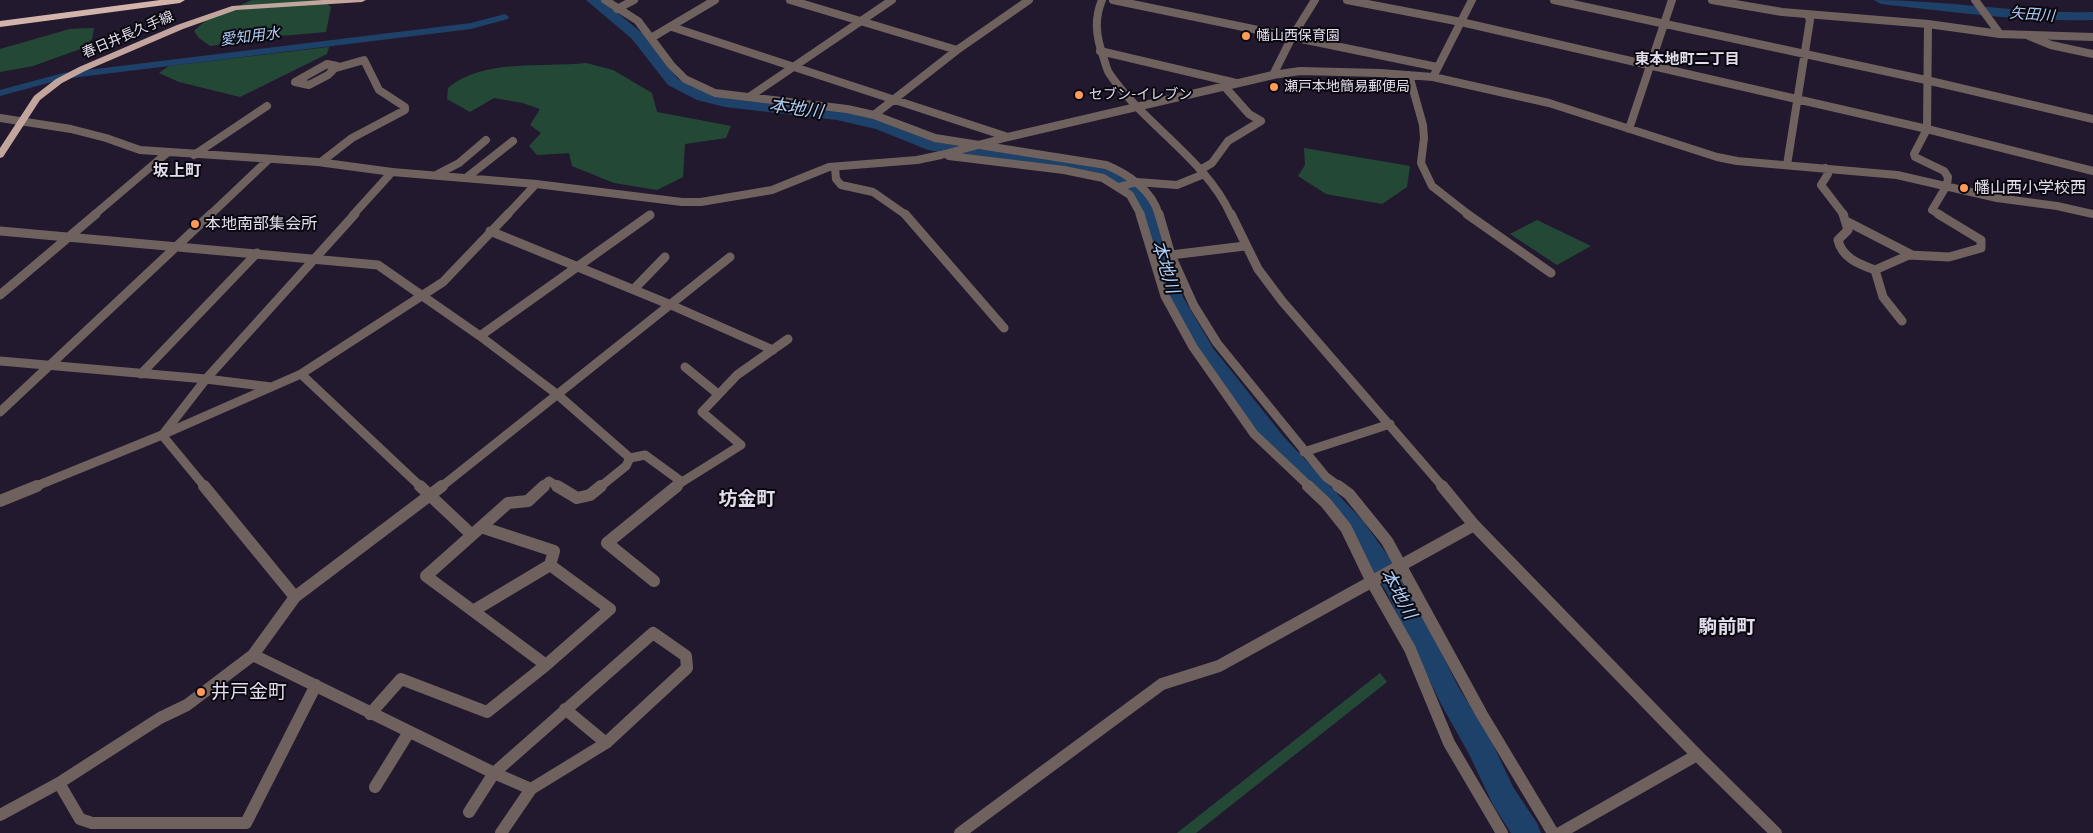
<!DOCTYPE html>
<html>
<head>
<meta charset="utf-8">
<style>
	body { margin:0 }
	canvas { display:block; background:#23192e }
</style>
</head>
<body>
<canvas width="2093" height="833"></canvas>
<script>
const ctx = document.querySelector('canvas').getContext('2d');
ctx.lineJoin = 'round';
function paint(path, color) { ctx.fillStyle = color; ctx.fill(path, 'evenodd'); }
function stroke(path, color, width, dash) { ctx.strokeStyle = color; ctx.lineWidth = width; ctx.lineCap = dash ? 'butt' : 'round'; ctx.setLineDash(dash || []); ctx.stroke(path); }
function drawText(font, color, halo, rows, align = 'center') {
  ctx.font = font + ' Montserrat,"Noto Sans JP",sans-serif'; ctx.lineWidth = 4; ctx.setLineDash([]); ctx.textBaseline = 'middle'; ctx.strokeStyle = halo; ctx.fillStyle = color; for (const [text, x, y, turn = 0] of rows) {
    ctx.save(); ctx.translate(x, y); ctx.rotate((+turn || 0) * Math.PI / 180); ctx.textAlign = isNaN(turn) ? turn : align; if (halo) ctx.strokeText(text, 0, 0); ctx.fillText(text, 0, 0); ctx.restore();
  }
}
paint(new Path2D(`
	M 252,0 L 322,0 L 331,7 L 326,32 L 268,37 L 210,46 L 199,38 L 194,31 L 206,20 Z
	M 94,28 L 92,39 L 83,48 L 33,66 L 0,72 L 0,49 L 70,29 Z
	M 329,47 L 327,54 L 240,97 L 179,82 L 159,73 L 169,66 Z
	M 586,63 L 613,70 L 652,93 L 657,112 L 731,126 L 726,138 L 685,144 L 683,177 L 657,190 L 614,183 L 572,166 L 569,153 L 537,155 L 529,146 L 541,133 L 530,125 L 540,109 L 523,103 L 494,98 L 470,112 L 447,99 L 448,88 C 483,58 543,68 586,63 Z
	M 1304,148 L 1410,166 L 1407,187 L 1382,204 L 1326,194 L 1298,176 L 1305,165 Z
	M 1537,220 L 1591,246 L 1557,265 L 1510,234 Z
	M 1380,673 L 1387,682 L 1196,833 L 1177,833 Z`), '#234936');
paint(new Path2D(`
	M 505,14 L 509,17 L 508,19 L 471,29 L 63,79 L 0,96 L 0,90 L 63,73 L 471,23 Z`), '#1d4168');
paint(new Path2D(`
	M 586,0 L 602,0 L 642,33 L 678,79 L 708,93 L 725,97 L 837,110 L 887,122 L 932,141 L 977,149 L 1056,157 L 1101,167 L 1140,183 L 1160,219 L 1183,297 L 1213,348 L 1284,437 L 1363,521 L 1404,578 L 1459,688 L 1489,736 L 1513,787 L 1537,823 L 1541,833 L 1511,833 L 1493,805 L 1469,754 L 1441,704 L 1386,591 L 1347,533 L 1268,449 L 1196,353 L 1163,297 L 1142,219 L 1127,190 L 1090,175 L 1056,167 L 977,159 L 928,150 L 876,129 L 837,120 L 725,107 L 697,100 L 668,85 L 632,39 Z
	M 1874,0 C 1947,0 2019,14 2093,12 L 2093,20 C 2022,22 1952,12 1881,4 Z`), '#1d4168');
stroke(new Path2D(`
	M 605,0 L 638,21 L 671,65 L 685,79 L 715,93 L 847,109 L 874,115 L 935,138 L 1106,165 C 1128,174 1152,190 1159,215
	M 790,0 L 957,50
	M 1113,0 L 1437,67
	M 1347,0 L 1461,22 L 1927,129 L 2093,171
	M 1554,0 L 1926,80 L 2093,119
	M 1975,0 L 2000,34
	M 617,9 L 634,0
	M 1928,24 L 1927,129 L 1914,154 L 1915,157 L 1944,171 L 1948,177 L 1947,185 L 1932,210 L 1941,215
	M 672,27 L 1008,137
	M 2029,36 L 2051,45 L 2093,54
	M 651,38 L 715,0
	M 1100,51 L 1236,83
	M 327,64 L 337,66 L 328,75 L 309,85 L 295,82 Z
	M 1435,73 L 1472,0
	M 1273,75 L 1292,37 L 1315,0
	M 1409,75 L 1423,125 L 1424,138 L 1421,163 L 1432,186 L 1469,215
	M 749,97 L 892,0
	M 874,115 L 957,50 L 1029,0
	M 0,118 L 71,129 L 106,138 L 140,150 L 318,162 L 392,172 L 536,184 L 682,202 L 701,202 L 772,190 L 829,167 L 917,160 L 941,155 L 1008,137 L 1273,75 L 1300,71 L 1380,73 L 1433,77 L 1549,103 L 1717,157 L 1737,161 L 1897,175 L 1997,198 L 2057,206 L 2093,214
	M 1629,129 L 1672,0
	M 194,155 L 267,106
	M 949,156 L 1064,170 L 1103,178 L 1130,195 L 1141,215
	M 321,162 L 352,138 L 405,110 L 405,107 L 379,90 L 364,60 L 336,68
	M 1787,165 L 1810,20 L 1808,15
	M 835,167 L 836,179 L 841,185 L 873,192 L 906,215
	M 1825,168 L 1828,174 L 1821,185 L 1844,215
	M 1200,170 L 1212,163 L 1228,141 L 1261,121 L 1249,114 L 1225,87
	M 436,175 L 459,163 L 486,140
	M 466,178 L 513,141
	M 1119,187 L 1137,182 L 1177,185 L 1204,174
	M 94,215 L 167,153
	M 210,215 L 269,159
	M 353,215 L 392,172
	M 507,215 L 536,184`), '#6f625e', 8);
stroke(new Path2D(`
	M 905,214 L 1004,328
	M 1140,214 L 1165,296 L 1193,347 L 1254,434 L 1310,487
	M 1159,214 L 1171,255 L 1194,306 L 1217,343 L 1326,477 L 1340,487
	M 1467,214 L 1551,273
	M 1843,214 L 1848,230 L 1838,240 C 1842,258 1859,264 1875,270 L 1883,297 L 1902,321
	M 1846,221 L 1912,255
	M 0,231 L 378,265 L 480,336 L 558,395 L 630,458 L 626,466 L 600,487
	M 490,231 L 671,305 L 773,350
	M 1171,255 L 1245,246
	M 1875,270 L 1909,255 L 1949,257 L 1981,248 L 1981,240 L 1938,214
	M 634,289 L 665,257
	M 0,295 L 96,214
	M 480,336 L 650,215
	M 0,361 L 206,379 L 271,387
	M 685,367 L 718,394
	M 141,374 L 257,253
	M 301,374 L 421,487
	M 0,412 L 211,214
	M 164,433 L 206,379 L 355,214
	M 162,435 L 205,487
	M 1304,452 L 1390,424
	M 630,458 L 645,455 L 682,482 L 741,445 L 702,412 L 737,375 L 788,339
	M 34,487 L 162,435 L 301,374 L 443,282 L 508,214
	M 441,487 L 730,257
	M 542,487 L 549,481 L 559,487
	M 675,487 L 682,482`), '#6f625e', 9);
stroke(new Path2D(`
	M 204,486 L 295,597
	M 420,486 L 472,535
	M 544,486 L 528,501 L 508,503 L 426,576 L 546,665
	M 557,486 L 577,498 L 590,495 L 601,486
	M 1308,486 L 1326,503 L 1346,528 L 1372,582 L 1410,649 L 1449,743 L 1502,833
	M 1338,486 L 1349,494 L 1387,541 L 1481,713 L 1553,833
	M 0,501 L 37,486
	M 654,581 L 607,543 L 677,486
	M 473,611 L 550,565 L 554,551 L 481,527
	M 253,655 L 494,773 L 531,789
	M 565,709 L 606,743
	M 370,714 L 401,679 L 487,712 L 546,665 L 610,609 L 550,565
	M 59,783 L 80,819 L 92,823 L 246,823 L 316,685
	M 375,787 L 409,732
	M 469,812 L 494,773 L 653,633 L 686,656 L 687,668 L 606,743 L 531,789 L 501,833
	M 0,815 L 59,783 L 160,718 L 187,705 L 253,655 L 295,597 L 442,486
	M 960,833 L 1162,684 L 1219,666 L 1474,525
	M 1560,833 L 1697,755`), '#6f625e', 12);
stroke(new Path2D(`
	M 1102,0 C 1094,19 1096,36 1103,56 C 1105,61 1106,68 1109,73 C 1144,125 1205,158 1231,215
	M 1712,0 L 1782,12 L 1928,24 L 2000,34 L 2093,37`), '#6f625e', 8);
stroke(new Path2D(`
	M 1231,214 L 1258,269 L 1282,301 L 1443,487`), '#6f625e', 9);
stroke(new Path2D(`
	M 1442,486 L 1474,525 L 1697,755 L 1776,833`), '#6f625e', 12);
paint(new Path2D(`
	M 323,0 L 366,0 L 362,2 L 236,10 L 183,29 L 85,71 L 62,83 L 40,100 L 3,157 L 0,158 L 0,148 L 34,96 L 56,79 L 79,67 L 177,25 L 232,6 Z`), '#c2a69e');
paint(new Path2D(`
	M 160,0 L 185,0 L 180,3 L 0,27 L 0,21 Z`), '#d2b4aa');
for (const [x, y, r, color] of [
	[1246,36,5,"#fe9b59"],
	[1274,87,5,"#fe9b59"],
	[1079,95,5,"#fe9b59"],
	[1964,188,5,"#fe9b59"],
	[195,224,5,"#fe9b59"],
	[201,692,5,"#fe9b59"]
]) { const dot = new Path2D(); dot.arc(x, y, r, 0, 2 * Math.PI); ctx.fillStyle = color; ctx.fill(dot); stroke(dot, '#0a070f', 2); }
drawText('14px', '#e2dceb', '#0a070f', [
	["春日井長久手線",128,35,-23]
]);
drawText('14px', '#e2dceb', '#0a070f', [
	["幡山西保育園",1256,36],
	["瀬戸本地簡易郵便局",1284,87],
	["セブン-イレブン",1089,95]
], 'left');
drawText('italic 15px', '#adcef5', '#0a070f', [
	["矢田川",2032,15,4],
	["愛知用水",250,37,-7]
]);
drawText('bold 15px', '#e2dceb', '#0a070f', [
	["東本地町二丁目",1687,60]
]);
drawText('bold 16px', '#e2dceb', '#0a070f', [
	["坂上町",177,171]
]);
drawText('16px', '#e2dceb', '#0a070f', [
	["幡山西小学校西",1974,188],
	["本地南部集会所",205,224]
], 'left');
drawText('italic 18px', '#adcef5', '#0a070f', [
	["本地川",796,109,8],
	["本地川",1165,267,73],
	["本地川",1398,594,61]
]);
drawText('bold 19px', '#e2dceb', '#0a070f', [
	["坊金町",747,499],
	["駒前町",1727,627]
]);
drawText('19px', '#e2dceb', '#0a070f', [
	["井戸金町",211,692]
], 'left');
</script>
</body>
</html>
